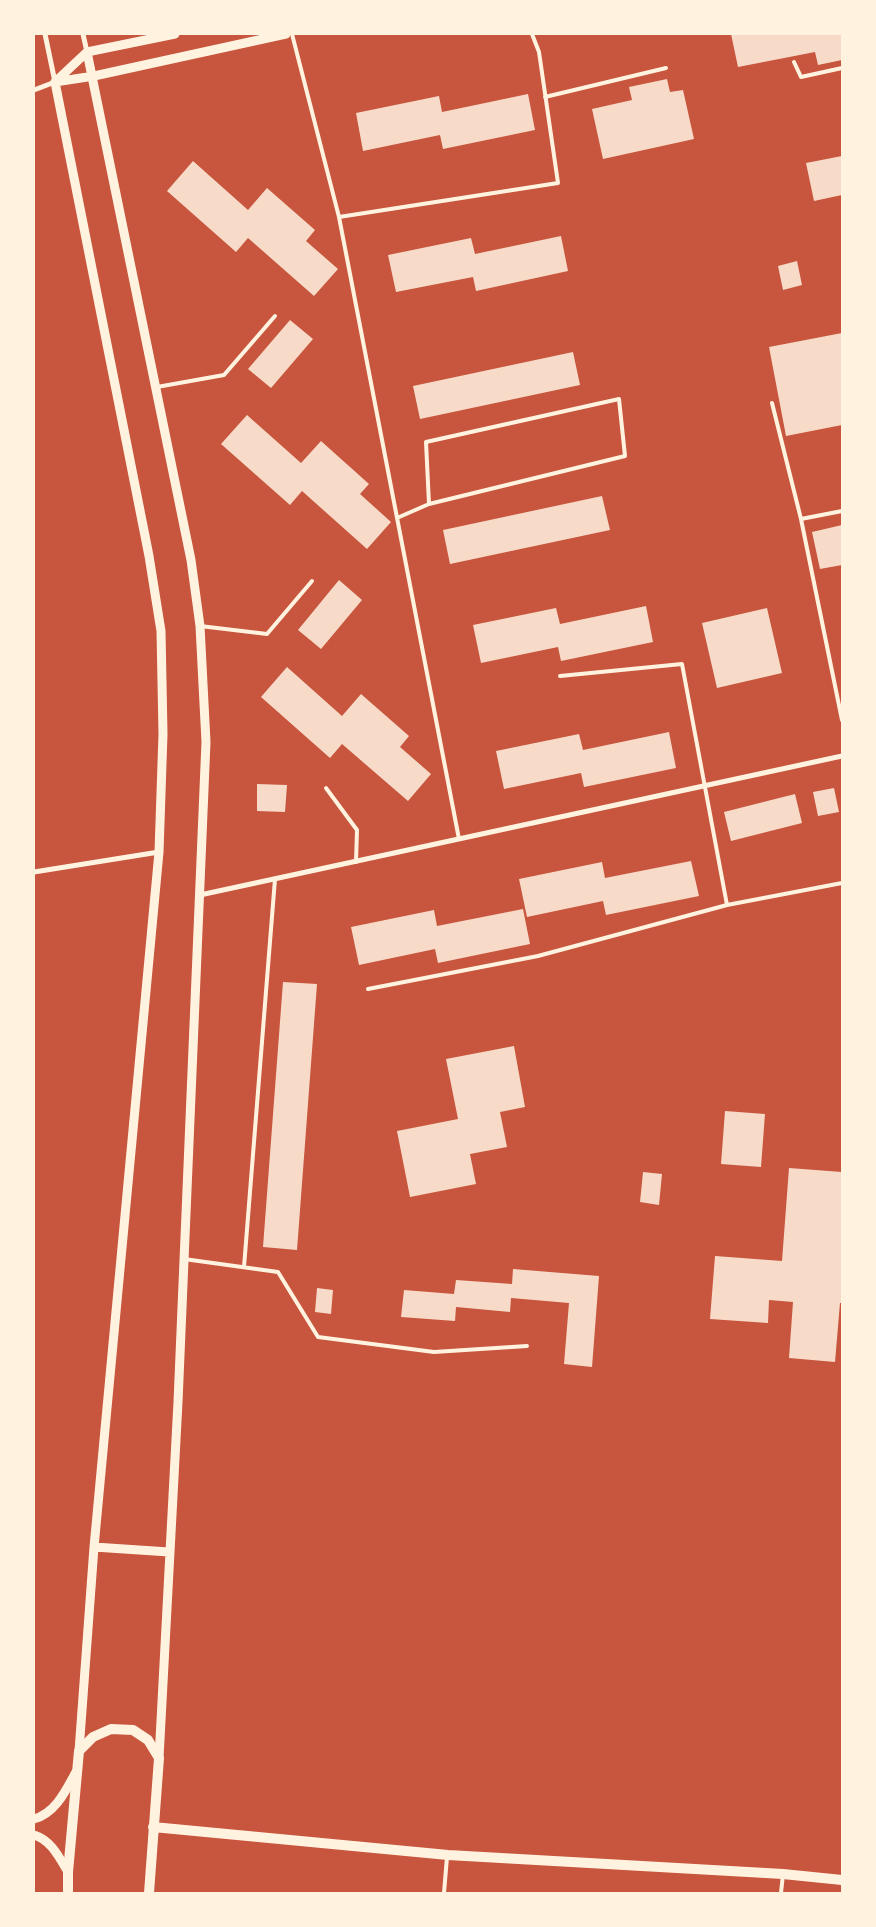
<!DOCTYPE html>
<html>
<head>
<meta charset="utf-8">
<style>
	body { margin:0 }
	#map { position:relative; width:876px; height:1927px; overflow:hidden; background:#c8553d; font-family:Overpass,sans-serif }
	canvas { display:block }
	.frame { position:absolute; inset:0; border:35px solid #fff3e0; pointer-events:none }
</style>
</head>
<body>
<div id="map">
<canvas width="876" height="1927"></canvas>
<div class="frame"></div>
</div>
<script>
const ctx = document.querySelector('canvas').getContext('2d');
ctx.lineJoin = 'round';
function paint(path, color) { ctx.fillStyle = color; ctx.fill(path, 'evenodd'); }
function stroke(path, color, width, dash) { ctx.strokeStyle = color; ctx.lineWidth = width; ctx.lineCap = dash ? 'butt' : 'round'; ctx.setLineDash(dash || []); ctx.stroke(path); }
paint(new Path2D(`
	M 731,34 L 842,34 L 842,60 L 818,65 L 815,52 L 738,67 Z
	M 667,79 L 670,92 L 683,90 L 694,139 L 603,159 L 592,109 L 632,100 L 629,87 Z
	M 528,94 L 535,130 L 443,149 L 440,135 L 363,151 L 356,113 L 439,96 L 442,112 Z
	M 842,156 L 842,195 L 814,201 L 806,163 Z
	M 193,161 L 248,210 L 267,188 L 315,230 L 306,241 L 338,269 L 314,296 L 248,238 L 236,252 L 167,191 Z
	M 561,236 L 568,271 L 476,291 L 473,277 L 396,292 L 388,255 L 471,238 L 475,254 Z
	M 797,261 L 802,285 L 783,290 L 778,266 Z
	M 290,320 L 313,339 L 271,388 L 248,369 Z
	M 842,333 L 842,425 L 786,436 L 769,347 Z
	M 573,352 L 580,385 L 420,419 L 413,386 Z
	M 247,415 L 301,463 L 321,441 L 369,484 L 360,494 L 391,522 L 367,549 L 302,491 L 290,505 L 221,444 Z
	M 602,496 L 610,530 L 450,564 L 443,530 Z
	M 842,525 L 842,565 L 820,569 L 812,532 Z
	M 339,580 L 362,600 L 321,649 L 298,630 Z
	M 646,606 L 653,642 L 561,661 L 558,647 L 481,663 L 473,625 L 556,608 L 560,624 Z
	M 767,608 L 782,673 L 717,688 L 702,623 Z
	M 287,667 L 342,716 L 361,694 L 409,736 L 400,747 L 431,774 L 408,801 L 342,744 L 330,758 L 261,697 Z
	M 669,732 L 676,768 L 584,787 L 581,773 L 504,789 L 496,751 L 579,734 L 583,750 Z
	M 257,784 L 287,785 L 285,812 L 257,811 Z
	M 834,788 L 839,812 L 818,816 L 813,792 Z
	M 795,794 L 802,823 L 731,841 L 724,812 Z
	M 691,861 L 699,896 L 606,915 L 603,901 L 527,917 L 519,879 L 602,862 L 605,878 Z
	M 523,909 L 530,944 L 438,963 L 435,949 L 359,965 L 351,927 L 434,910 L 437,926 Z
	M 283,982 L 317,984 L 297,1250 L 263,1247 Z
	M 514,1046 L 525,1107 L 500,1112 L 507,1147 L 470,1154 L 476,1184 L 410,1197 L 397,1131 L 458,1119 L 446,1059 Z
	M 725,1111 L 765,1114 L 761,1167 L 721,1164 Z
	M 789,1168 L 842,1172 L 842,1303 L 840,1303 L 835,1362 L 789,1358 L 793,1302 L 769,1300 L 768,1323 L 710,1319 L 715,1256 L 782,1261 Z
	M 643,1172 L 662,1174 L 659,1205 L 640,1202 Z
	M 513,1269 L 599,1276 L 592,1367 L 564,1364 L 569,1303 L 511,1298 L 510,1312 L 456,1307 L 455,1321 L 401,1317 L 404,1290 L 454,1294 L 456,1280 L 512,1284 Z
	M 317,1288 L 333,1290 L 331,1314 L 315,1312 Z`), '#f7dbc8');
stroke(new Path2D(`
	M 292,34 L 339,217
	M 794,62 L 801,77 L 842,68
	M 545,97 L 666,68
	M 157,387 L 224,375 L 275,316
	M 772,403 L 801,519 L 842,720
	M 397,518 L 429,504 L 426,442 L 619,399 L 625,456 L 429,504
	M 801,519 L 842,511
	M 200,626 L 267,634 L 312,581
	M 326,788 L 357,830 L 356,862
	M 459,839 L 339,217 L 558,183 L 539,52 L 532,34
	M 727,905 L 842,883
	M 368,989 L 538,956 L 727,905 L 682,664 L 560,676
	M 184,1259 L 278,1272 L 318,1337 L 434,1352 L 527,1346
	M 244,1267 L 275,879
	M 444,1893 L 447,1857
	M 781,1893 L 783,1874`), '#fff3e0', 4);
stroke(new Path2D(`
	M 83,34 L 87,52
	M 34,90 L 55,82 L 45,34
	M 34,872 L 159,852
	M 200,895 L 842,756`), '#fff3e0', 5);
stroke(new Path2D(`
	M 87,52 L 191,560 L 200,626 L 206,742 L 178,1402 L 159,1758
	M 55,82 L 149,556 L 161,631 L 163,734 L 159,852 L 94,1547 L 79,1751
	M 55,82 L 94,76 L 286,34
	M 55,82 L 87,52 L 175,34
	M 94,1547 L 169,1552
	M 34,1819 C 56,1813 66,1790 76,1772
	M 34,1835 C 51,1840 59,1857 68,1872`), '#fff3e0', 9);
stroke(new Path2D(`
	M 153,1827 L 448,1855 L 783,1874 L 842,1880
	M 68,1893 L 68,1872 L 79,1751 L 93,1737 L 111,1729 L 133,1730 L 148,1740 L 159,1758 L 149,1893`), '#fff3e0', 10);
</script>
</body>
</html>
